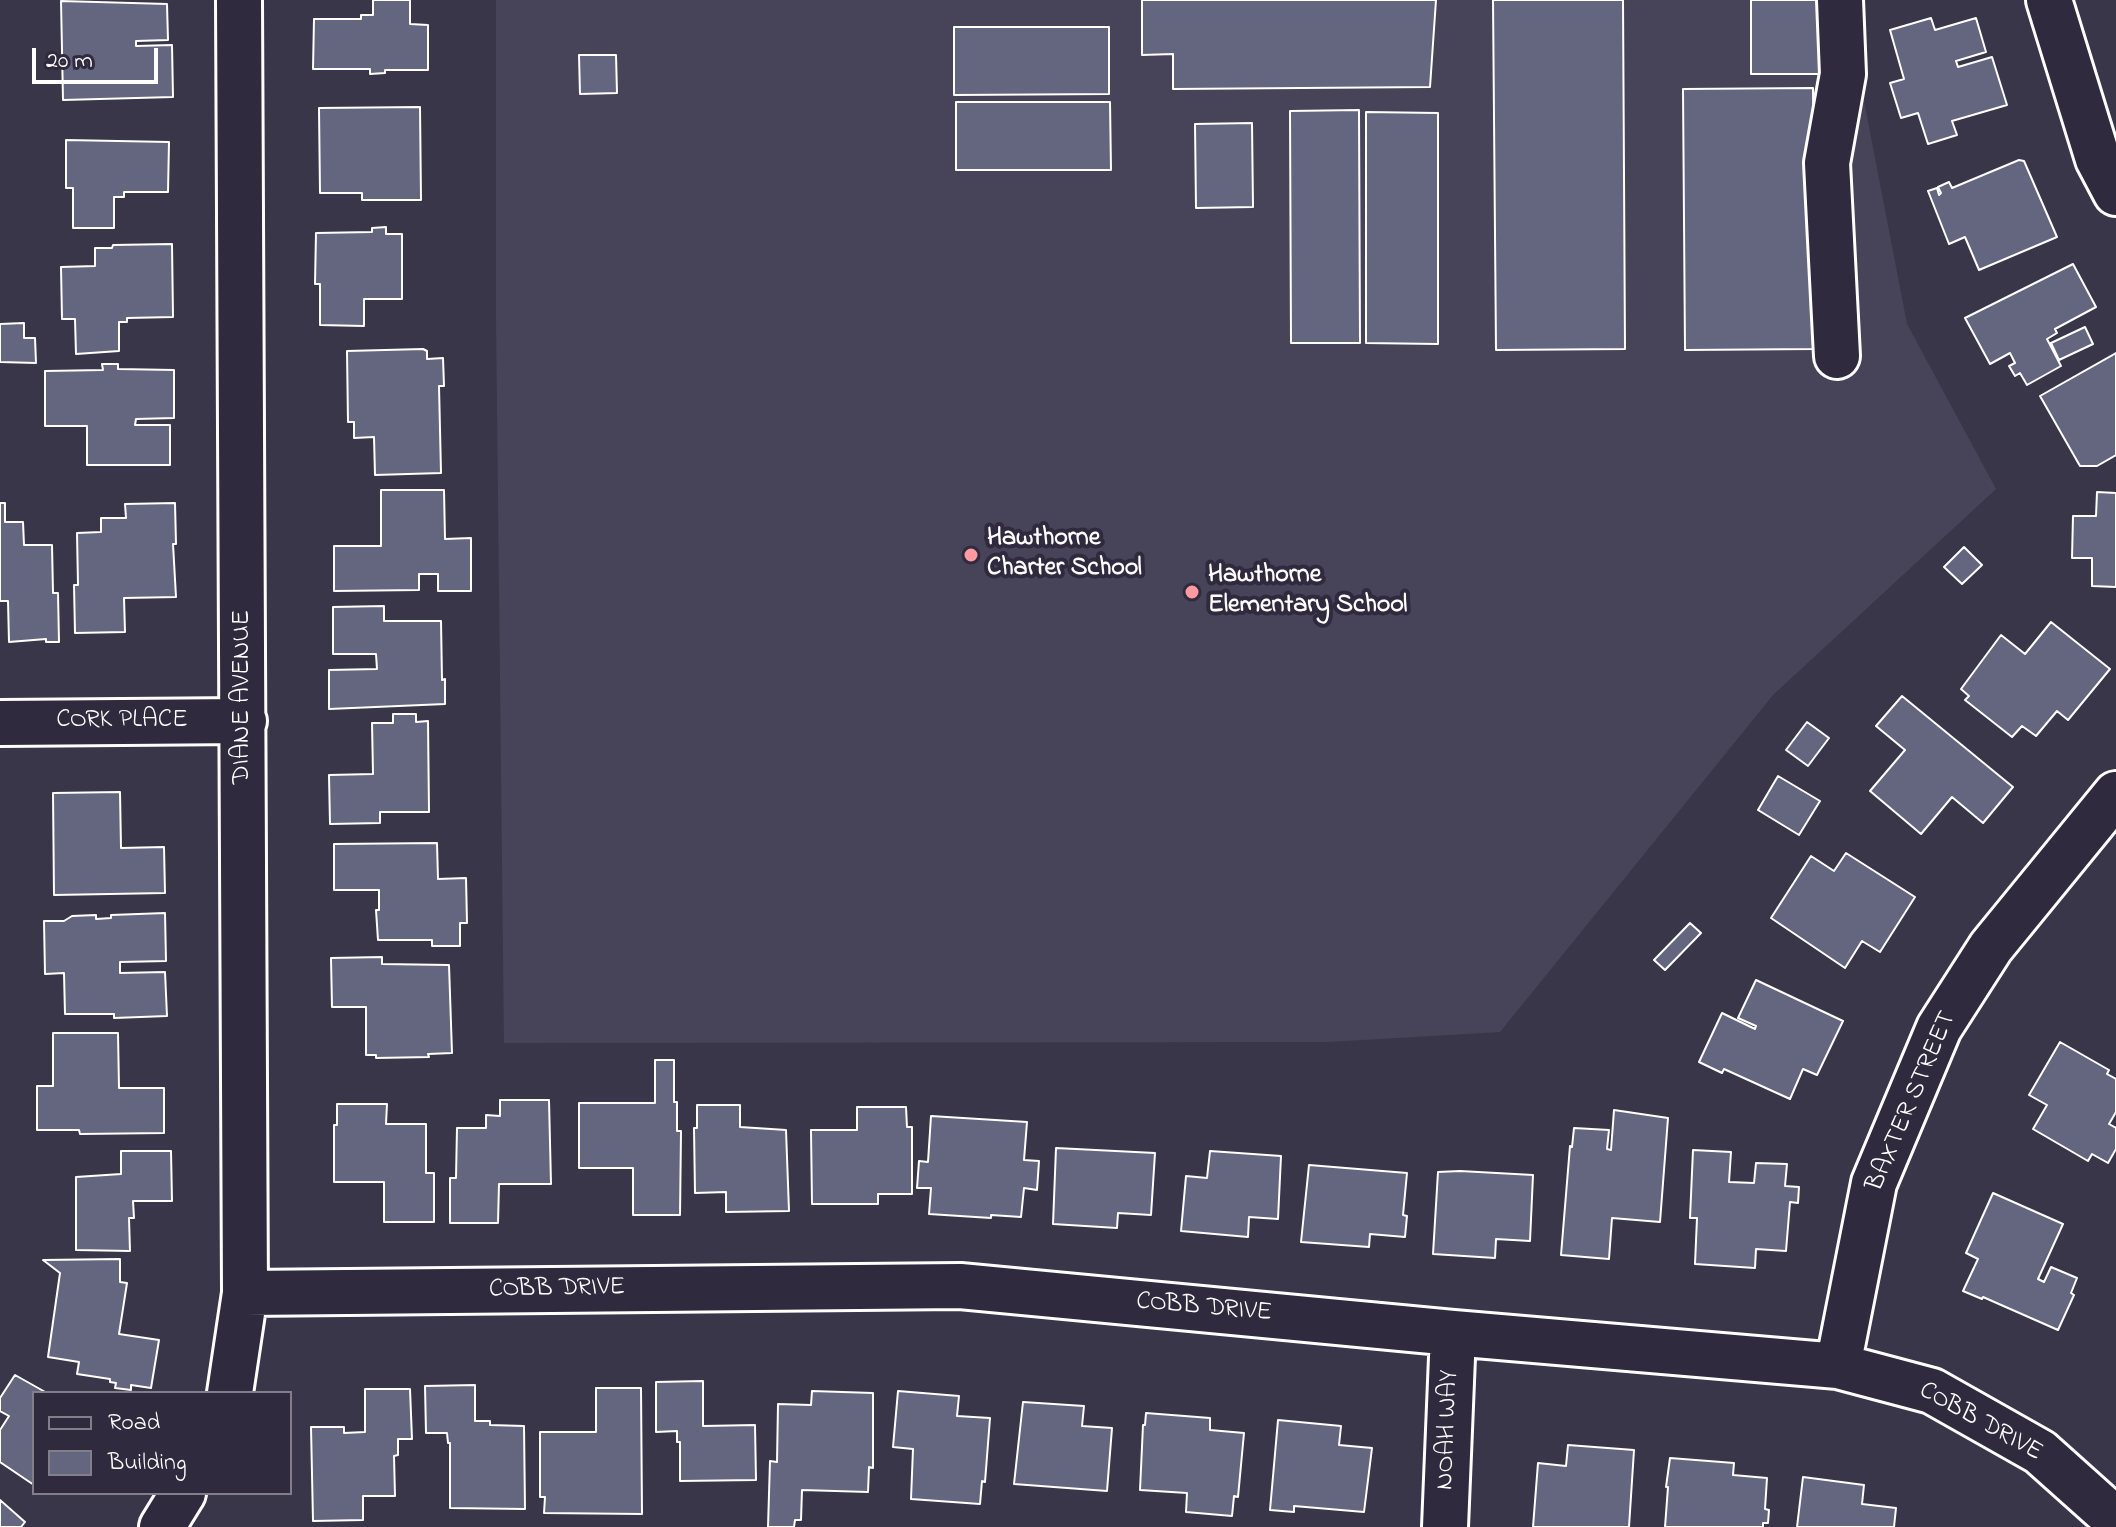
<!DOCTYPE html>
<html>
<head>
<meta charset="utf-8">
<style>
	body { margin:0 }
	#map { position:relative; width:2116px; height:1527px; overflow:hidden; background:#3a364a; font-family:"Indie Flower",sans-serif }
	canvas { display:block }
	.legend { position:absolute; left:32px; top:1391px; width:260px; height:104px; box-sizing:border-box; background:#2f2a3d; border:2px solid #827f8b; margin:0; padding:10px 14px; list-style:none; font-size:24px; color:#fff }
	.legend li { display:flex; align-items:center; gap:16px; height:40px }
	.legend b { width:40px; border:2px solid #827f8b }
	.scale { position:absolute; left:32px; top:48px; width:126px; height:36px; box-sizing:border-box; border:4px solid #fff; border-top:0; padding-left:10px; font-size:24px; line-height:28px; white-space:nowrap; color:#fff; -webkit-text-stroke:6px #2f2a3d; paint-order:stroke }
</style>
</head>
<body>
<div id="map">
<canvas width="2116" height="1527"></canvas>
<ul class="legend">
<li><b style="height:10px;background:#2f2a3d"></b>Road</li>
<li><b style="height:22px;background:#64657f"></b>Building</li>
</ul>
<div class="scale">20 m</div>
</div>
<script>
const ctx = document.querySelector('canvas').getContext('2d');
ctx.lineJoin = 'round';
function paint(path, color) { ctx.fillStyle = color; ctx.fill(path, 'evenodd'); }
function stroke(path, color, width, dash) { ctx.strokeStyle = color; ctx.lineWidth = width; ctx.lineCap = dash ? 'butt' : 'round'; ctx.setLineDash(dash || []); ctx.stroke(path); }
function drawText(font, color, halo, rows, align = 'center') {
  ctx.font = font + ' "Indie Flower",sans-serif'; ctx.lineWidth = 8; ctx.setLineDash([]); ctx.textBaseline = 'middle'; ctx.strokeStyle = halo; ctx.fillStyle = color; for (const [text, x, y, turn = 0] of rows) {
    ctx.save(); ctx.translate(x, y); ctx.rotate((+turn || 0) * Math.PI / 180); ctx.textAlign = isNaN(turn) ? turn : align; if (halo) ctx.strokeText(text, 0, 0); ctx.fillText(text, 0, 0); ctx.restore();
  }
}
paint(new Path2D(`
	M 496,0 L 1852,0 L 1854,45 L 1867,67 L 1863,96 L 1907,324 L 1996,489 L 1773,695 L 1500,1032 L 1328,1042 L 504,1043 L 496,313 Z`), '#47445a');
const building = new Path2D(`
	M 373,0 L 410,0 L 410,24 L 428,25 L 428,70 L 385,70 L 385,73 L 370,74 L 370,69 L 313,69 L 314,19 L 361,19 L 361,15 L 373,15 Z
	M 1142,0 L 1436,0 L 1430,87 L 1173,89 L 1173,54 L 1142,55 Z
	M 1493,0 L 1623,0 L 1625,349 L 1496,350 Z
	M 1751,0 L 1832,0 L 1831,74 L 1751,74 Z
	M 61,1 L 167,4 L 168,40 L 136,41 L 136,46 L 172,45 L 173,97 L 63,100 Z
	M 1931,18 L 1935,30 L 1976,18 L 1986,52 L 1956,61 L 1958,67 L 1992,57 L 2007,105 L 1952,121 L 1957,135 L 1928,144 L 1918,113 L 1901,118 L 1890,83 L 1904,79 L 1890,30 Z
	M 954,27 L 1109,27 L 1109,94 L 954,95 Z
	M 579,55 L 616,55 L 617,93 L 580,94 Z
	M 1813,88 L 1815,349 L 1685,350 L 1683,89 Z
	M 956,102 L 1110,102 L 1111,170 L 956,170 Z
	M 420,107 L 421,200 L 362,200 L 362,193 L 320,193 L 319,108 Z
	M 1359,110 L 1360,343 L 1291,343 L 1290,111 Z
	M 1366,112 L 1438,113 L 1438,344 L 1366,343 Z
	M 1252,123 L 1253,207 L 1196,208 L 1195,124 Z
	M 66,140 L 169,142 L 168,192 L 124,192 L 124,197 L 114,197 L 114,228 L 73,228 L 73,188 L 66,188 Z
	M 2019,160 L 2024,161 L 2057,237 L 1979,270 L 1965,237 L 1949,244 L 1928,191 L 1937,188 L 1939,195 L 1941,193 L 1938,187 L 1949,182 L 1952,188 Z
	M 386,227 L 386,234 L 402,234 L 402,299 L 364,299 L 364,326 L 320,325 L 320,284 L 315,284 L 316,233 L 372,232 L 372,228 Z
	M 172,244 L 173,317 L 127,318 L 127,322 L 119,322 L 119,351 L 76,354 L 75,319 L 62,319 L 61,267 L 95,266 L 95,248 L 112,248 L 113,245 Z
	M 2073,264 L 2096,307 L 2055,329 L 2057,333 L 2047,339 L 2061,366 L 2027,385 L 2020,373 L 2015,376 L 2009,366 L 2015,363 L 2010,353 L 1990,364 L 1965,318 Z
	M 24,323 L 24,338 L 35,338 L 36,363 L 0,362 L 0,324 Z
	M 2085,327 L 2093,344 L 2059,360 L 2051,343 Z
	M 423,349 L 427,351 L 427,359 L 443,358 L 444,386 L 439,386 L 441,473 L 375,475 L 374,437 L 354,438 L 354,422 L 348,422 L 347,351 Z
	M 2116,353 L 2116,455 L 2097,466 L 2080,466 L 2040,396 Z
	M 102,364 L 118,364 L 118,369 L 174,370 L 174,418 L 136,419 L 135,425 L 170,425 L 170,465 L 87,465 L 87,426 L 45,426 L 45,371 L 103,370 Z
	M 381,490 L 444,490 L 445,539 L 471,538 L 471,591 L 438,591 L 438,574 L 419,574 L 419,590 L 334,591 L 334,546 L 381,546 Z
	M 2097,492 L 2116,493 L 2116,587 L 2092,586 L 2092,558 L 2072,558 L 2073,516 L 2096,516 Z
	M 0,503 L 5,503 L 5,522 L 23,522 L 24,545 L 52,545 L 53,593 L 58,593 L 59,642 L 46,642 L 46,639 L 9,642 L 8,601 L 0,601 Z
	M 175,503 L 176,544 L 173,544 L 176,597 L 124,598 L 125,632 L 75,633 L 74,585 L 78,585 L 77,533 L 101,532 L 101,518 L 126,518 L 125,504 Z
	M 1964,547 L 1982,565 L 1962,584 L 1944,567 Z
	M 384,606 L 384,621 L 441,621 L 442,680 L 445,679 L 445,704 L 329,709 L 329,670 L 377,669 L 376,654 L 333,654 L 333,607 Z
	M 2051,622 L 2110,669 L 2068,720 L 2057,711 L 2036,736 L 2022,726 L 2012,737 L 1965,700 L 1969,696 L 1961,689 L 2001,635 L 2025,654 Z
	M 1902,696 L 2013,787 L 1983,823 L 1952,797 L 1921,834 L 1870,791 L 1905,750 L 1876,726 Z
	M 393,714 L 416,714 L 416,722 L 428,721 L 429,812 L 380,812 L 380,823 L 330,824 L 329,775 L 373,774 L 372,723 L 393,723 Z
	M 1807,722 L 1829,738 L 1808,766 L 1786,750 Z
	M 1778,776 L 1820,801 L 1799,835 L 1758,810 Z
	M 120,792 L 121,848 L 164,847 L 165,893 L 54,895 L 53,793 Z
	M 437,843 L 438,879 L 466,878 L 467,923 L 460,923 L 460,946 L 432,946 L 432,940 L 378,940 L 376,910 L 379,910 L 379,890 L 334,890 L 334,844 Z
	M 1846,853 L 1915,897 L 1880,952 L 1862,941 L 1845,968 L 1771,918 L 1811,856 L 1834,871 Z
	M 165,913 L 166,961 L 120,962 L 120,973 L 165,972 L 167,1016 L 114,1018 L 114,1014 L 65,1014 L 64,973 L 45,974 L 44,921 L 64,921 L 72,916 L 96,915 L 96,919 L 111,918 L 111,915 Z
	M 1690,923 L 1701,933 L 1665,970 L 1654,960 Z
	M 382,957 L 382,964 L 449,965 L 452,1053 L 428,1054 L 429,1057 L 376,1058 L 376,1055 L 366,1055 L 366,1007 L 332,1007 L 331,958 Z
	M 1756,980 L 1843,1021 L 1817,1075 L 1803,1069 L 1790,1099 L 1724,1069 L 1722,1073 L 1699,1062 L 1722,1013 L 1755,1029 L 1756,1026 L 1738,1018 Z
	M 53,1033 L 118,1033 L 119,1088 L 164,1088 L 164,1133 L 80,1134 L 79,1130 L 37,1130 L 37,1086 L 53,1086 Z
	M 2060,1042 L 2109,1070 L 2107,1074 L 2116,1079 L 2116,1112 L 2109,1124 L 2116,1128 L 2116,1149 L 2108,1163 L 2092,1154 L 2088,1161 L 2033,1129 L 2047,1105 L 2029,1095 Z
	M 655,1060 L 674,1060 L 674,1102 L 677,1102 L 677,1131 L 681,1131 L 680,1215 L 633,1215 L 633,1168 L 579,1168 L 579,1103 L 655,1103 Z
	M 500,1100 L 549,1100 L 551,1184 L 499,1184 L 498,1223 L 450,1223 L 450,1178 L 456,1178 L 457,1128 L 486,1128 L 486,1115 L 500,1116 Z
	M 337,1104 L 387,1104 L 386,1124 L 426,1124 L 426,1173 L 434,1173 L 434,1222 L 384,1222 L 384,1182 L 334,1182 L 334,1125 L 337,1125 Z
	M 697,1105 L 740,1105 L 740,1127 L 786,1130 L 789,1211 L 726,1212 L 726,1192 L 695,1193 L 694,1128 L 697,1128 Z
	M 857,1107 L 906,1107 L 907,1127 L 912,1127 L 912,1194 L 878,1194 L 878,1204 L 812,1204 L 811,1130 L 857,1130 Z
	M 1614,1110 L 1668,1118 L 1660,1222 L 1612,1218 L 1609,1259 L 1561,1255 L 1570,1146 L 1572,1147 L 1574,1128 L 1609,1130 L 1607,1149 L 1611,1150 Z
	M 931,1116 L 1027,1122 L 1024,1160 L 1039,1161 L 1037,1190 L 1024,1188 L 1021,1217 L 991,1215 L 991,1218 L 929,1214 L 931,1188 L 917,1188 L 919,1161 L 928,1162 Z
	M 1056,1148 L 1155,1153 L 1151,1215 L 1118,1213 L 1117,1228 L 1053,1224 Z
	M 1693,1150 L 1731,1152 L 1729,1182 L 1754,1183 L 1756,1163 L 1787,1164 L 1785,1186 L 1799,1187 L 1798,1203 L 1790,1202 L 1786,1251 L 1756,1249 L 1755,1268 L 1695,1264 L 1697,1218 L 1690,1218 Z
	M 121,1151 L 171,1151 L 172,1201 L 133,1201 L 134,1218 L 129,1218 L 130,1251 L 76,1250 L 76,1177 L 121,1174 Z
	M 1210,1151 L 1281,1156 L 1278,1219 L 1249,1217 L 1248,1237 L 1181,1231 L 1186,1176 L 1207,1178 Z
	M 1309,1165 L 1407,1173 L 1403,1215 L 1407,1216 L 1405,1237 L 1370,1234 L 1369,1247 L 1301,1242 Z
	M 1460,1171 L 1533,1175 L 1530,1241 L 1496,1239 L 1495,1258 L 1433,1254 L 1438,1172 Z
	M 1993,1193 L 2063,1224 L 2038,1279 L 2044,1282 L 2051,1267 L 2077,1278 L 2071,1293 L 2074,1295 L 2058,1330 L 1983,1297 L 1982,1299 L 1963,1291 L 1978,1259 L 1966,1253 Z
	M 120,1259 L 120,1282 L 127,1283 L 119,1334 L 159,1340 L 151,1388 L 131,1385 L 131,1390 L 115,1388 L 116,1383 L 110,1382 L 110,1379 L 77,1374 L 79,1362 L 48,1357 L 60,1273 L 43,1260 Z
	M 15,1375 L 47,1393 L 34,1393 L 34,1485 L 0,1462 L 0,1430 L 9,1416 L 0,1411 L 0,1398 Z
	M 703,1381 L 703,1426 L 755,1425 L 756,1480 L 680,1481 L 680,1442 L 677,1442 L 677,1431 L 656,1432 L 656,1382 Z
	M 475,1385 L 475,1421 L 490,1421 L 490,1425 L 524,1426 L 525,1509 L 450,1508 L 450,1443 L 448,1443 L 447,1433 L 426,1433 L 425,1386 Z
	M 596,1388 L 641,1388 L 642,1514 L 544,1513 L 545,1497 L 540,1497 L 540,1432 L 596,1432 Z
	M 365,1389 L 410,1389 L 412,1439 L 398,1439 L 398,1455 L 394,1456 L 395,1496 L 363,1496 L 363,1520 L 313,1521 L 311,1427 L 344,1427 L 344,1433 L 365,1432 Z
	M 812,1391 L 873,1393 L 873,1468 L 869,1467 L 868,1492 L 802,1490 L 801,1520 L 795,1520 L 794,1527 L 768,1527 L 770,1461 L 777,1462 L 778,1404 L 811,1405 Z
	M 898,1391 L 959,1396 L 957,1416 L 990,1418 L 985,1482 L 982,1481 L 980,1504 L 911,1499 L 913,1449 L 893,1447 Z
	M 1023,1402 L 1084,1406 L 1082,1426 L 1112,1428 L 1107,1491 L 1014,1484 Z
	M 1146,1413 L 1210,1418 L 1210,1430 L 1244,1433 L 1238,1497 L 1234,1496 L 1232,1516 L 1186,1512 L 1187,1493 L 1140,1490 L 1143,1425 L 1145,1425 Z
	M 1278,1420 L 1341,1426 L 1339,1445 L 1372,1448 L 1364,1512 L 1294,1506 L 1294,1512 L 1270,1510 Z
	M 1568,1445 L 1634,1450 L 1629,1527 L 1533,1527 L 1538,1463 L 1566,1466 Z
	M 1670,1458 L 1734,1463 L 1733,1475 L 1767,1478 L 1765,1509 L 1769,1510 L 1768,1523 L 1763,1523 L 1763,1527 L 1665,1527 L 1668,1487 L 1666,1487 Z
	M 1803,1477 L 1864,1485 L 1862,1504 L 1896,1508 L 1894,1527 L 1797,1527 Z
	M 0,1500 L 25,1522 L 21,1527 L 0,1527 Z`);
paint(building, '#64657f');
stroke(building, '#fff', 2);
const minor = new Path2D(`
	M 2049,0 L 2098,159 L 2116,193
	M 1837,356 L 1827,163 L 1843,74 L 1840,0
	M 0,723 L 244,721
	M 245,1293 L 960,1286 L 1453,1333 L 1838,1366 L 1932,1391 L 2040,1452 L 2116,1520
	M 1838,1366 L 1874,1183 L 1939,1028 L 1991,947 L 2116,794
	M 230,1393 L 245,1293 L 239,0
	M 162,1527 L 183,1493
	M 1445,1527 L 1453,1333`);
stroke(minor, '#fff', 50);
stroke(minor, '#2f2a3d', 44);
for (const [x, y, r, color] of [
	[971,555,8,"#ff9aa2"],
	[1192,592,8,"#ff9aa2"]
]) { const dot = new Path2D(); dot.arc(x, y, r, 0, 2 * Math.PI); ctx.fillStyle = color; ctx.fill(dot); stroke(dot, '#2f2a3d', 3); }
drawText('bold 26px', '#fff', '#2f2a3d', [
	["Hawthorne",987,540],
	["Charter School",987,570],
	["Hawthorne",1208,577],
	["Elementary School",1208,607]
], 'left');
drawText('26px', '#fff', '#2f2a3d', [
	["DIANE AVENUE",244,697,-90],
	["CORK PLACE",122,722],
	["BAXTER STREET",1913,1102,-67],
	["COBB DRIVE",557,1290,-1],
	["COBB DRIVE",1204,1309,5],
	["COBB DRIVE",1980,1423,29],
	["NOAH WAY",1449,1430,-88]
]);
</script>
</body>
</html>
